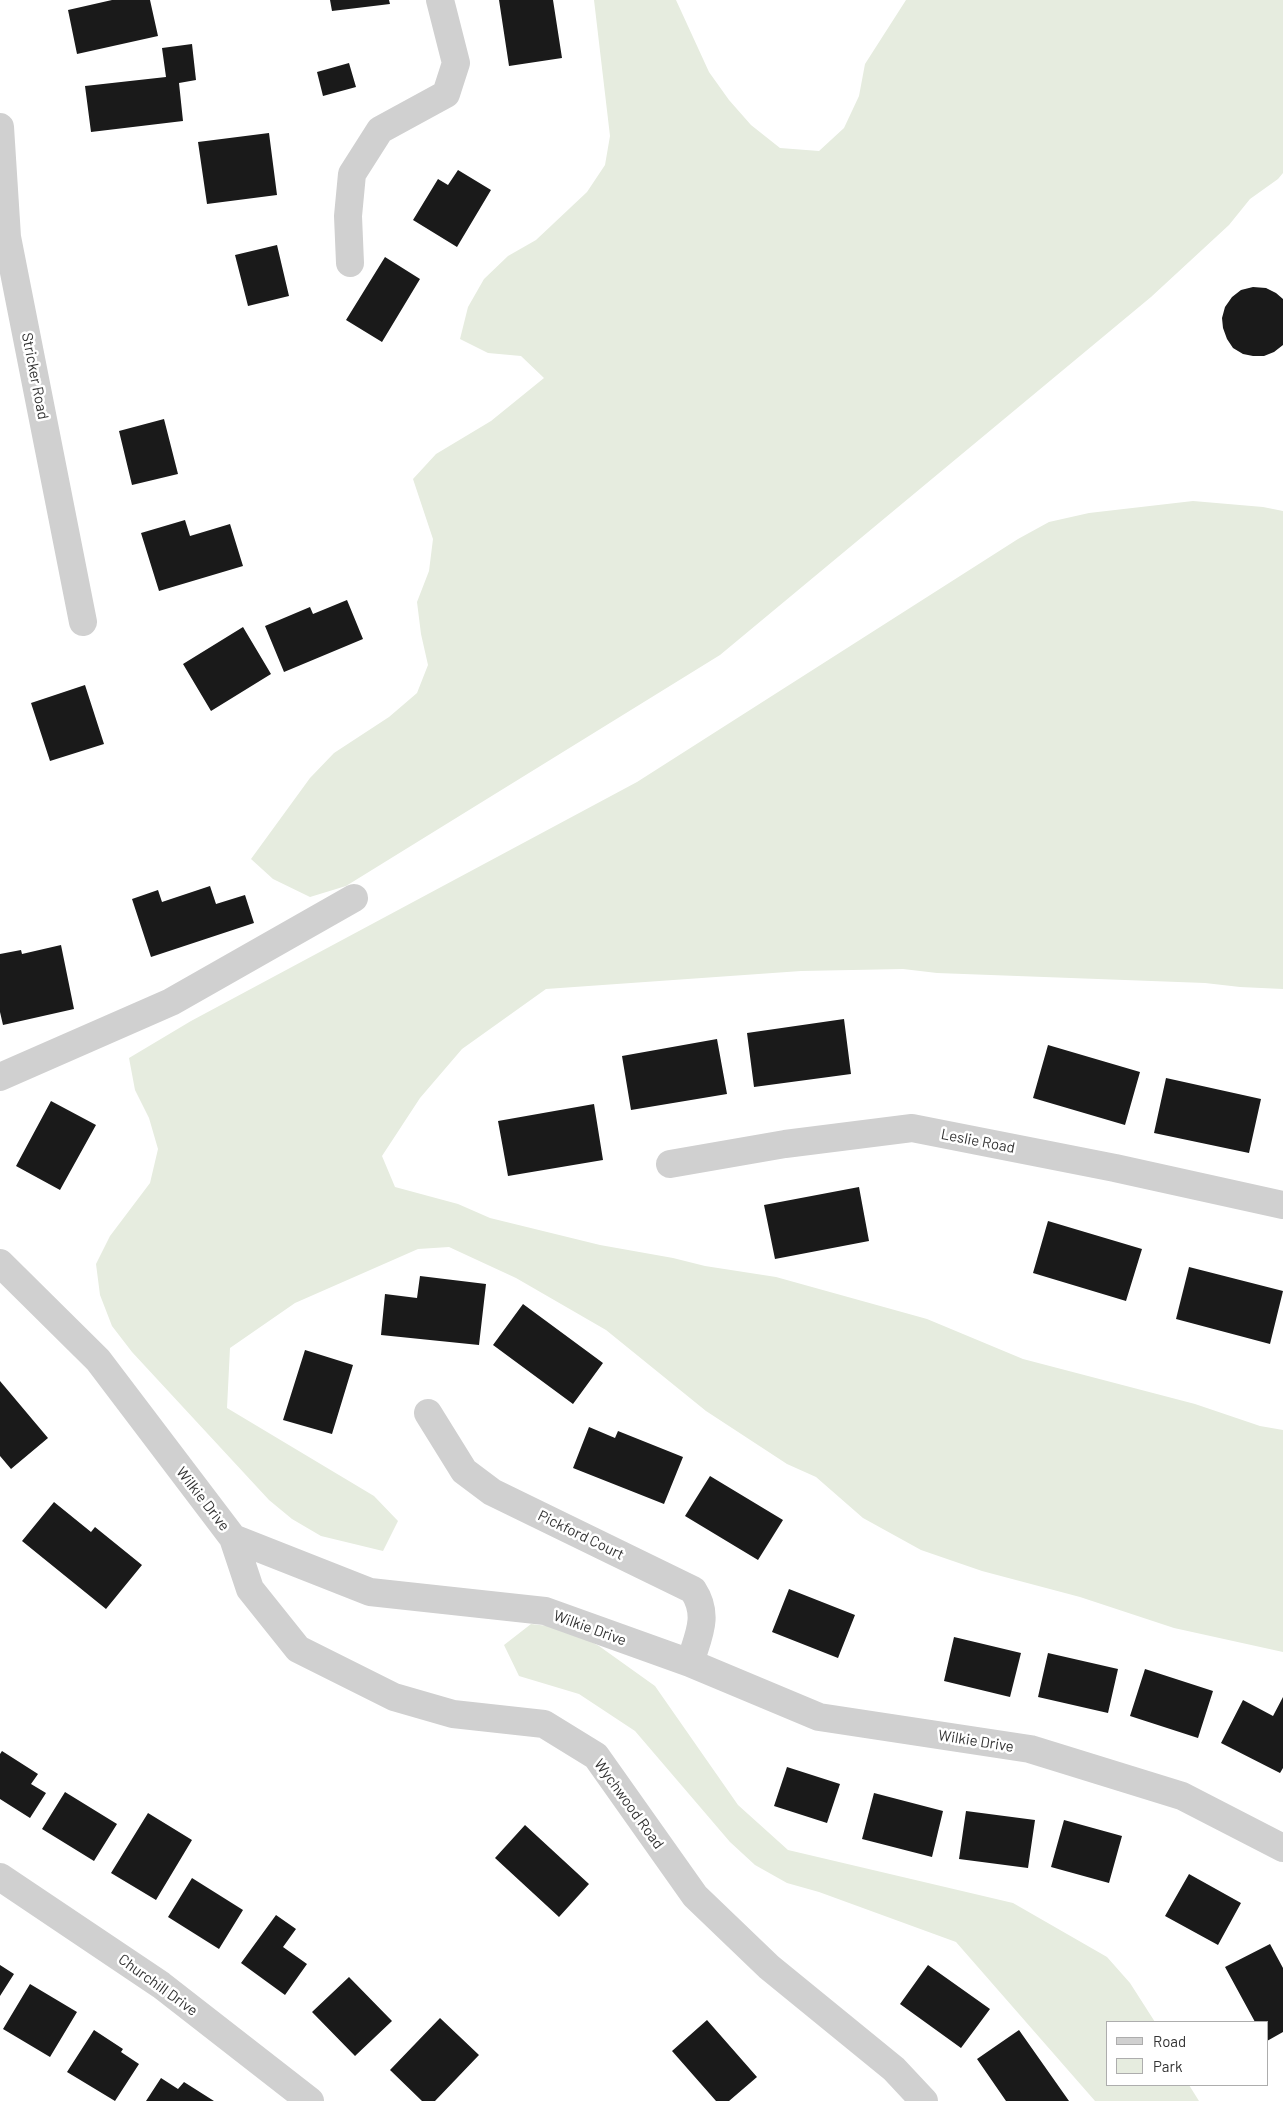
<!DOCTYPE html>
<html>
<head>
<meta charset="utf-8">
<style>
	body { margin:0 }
	#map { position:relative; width:1283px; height:2101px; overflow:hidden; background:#fff; font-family:Barlow,sans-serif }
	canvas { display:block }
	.legend { position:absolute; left:1106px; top:2021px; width:162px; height:65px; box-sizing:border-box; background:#fff; border:1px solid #adadad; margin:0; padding:6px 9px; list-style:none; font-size:15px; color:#333 }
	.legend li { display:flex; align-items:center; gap:10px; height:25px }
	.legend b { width:25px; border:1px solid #adadad }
</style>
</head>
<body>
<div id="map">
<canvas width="1283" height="2101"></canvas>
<ul class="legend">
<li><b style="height:6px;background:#d0d0d0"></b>Road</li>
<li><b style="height:14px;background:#e6ecdf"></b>Park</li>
</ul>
</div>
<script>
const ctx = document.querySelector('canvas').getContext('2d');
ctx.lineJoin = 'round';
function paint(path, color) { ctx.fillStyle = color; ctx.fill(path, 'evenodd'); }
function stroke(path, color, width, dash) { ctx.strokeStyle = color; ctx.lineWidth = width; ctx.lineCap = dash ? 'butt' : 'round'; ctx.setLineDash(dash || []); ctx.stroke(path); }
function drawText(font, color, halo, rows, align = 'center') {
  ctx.font = font + ' Barlow,sans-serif'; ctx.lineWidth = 5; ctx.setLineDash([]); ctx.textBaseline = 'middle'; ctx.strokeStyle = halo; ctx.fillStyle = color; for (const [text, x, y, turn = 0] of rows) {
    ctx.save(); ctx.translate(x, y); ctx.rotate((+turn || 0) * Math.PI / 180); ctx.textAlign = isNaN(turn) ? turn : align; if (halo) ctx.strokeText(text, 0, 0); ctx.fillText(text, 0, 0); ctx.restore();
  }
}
paint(new Path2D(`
	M 594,0 L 676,0 L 709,72 L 729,100 L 751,125 L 780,148 L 819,151 L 844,128 L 859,96 L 865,64 L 906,0 L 1283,0 L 1283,173 L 1278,179 L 1250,199 L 1229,225 L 1151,297 L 720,655 L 346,886 L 310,897 L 273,879 L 251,859 L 310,778 L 334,753 L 389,717 L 417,693 L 428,665 L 421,634 L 417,602 L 429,571 L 433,539 L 413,479 L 436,454 L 491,421 L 544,378 L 521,356 L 488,353 L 460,339 L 468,307 L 484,279 L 508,256 L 536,240 L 587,192 L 605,165 L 610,136 Z
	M 1193,501 L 1263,507 L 1283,511 L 1283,989 L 1240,987 L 1205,983 L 937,973 L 903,969 L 801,971 L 546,989 L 462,1049 L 420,1098 L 382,1156 L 395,1187 L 458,1204 L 490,1218 L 600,1245 L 673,1258 L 705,1266 L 776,1277 L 927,1319 L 1023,1359 L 1195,1404 L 1260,1426 L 1283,1430 L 1283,1652 L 1174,1628 L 1080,1597 L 982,1571 L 921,1550 L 863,1518 L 816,1477 L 787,1464 L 706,1411 L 606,1330 L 516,1278 L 449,1247 L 418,1249 L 295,1303 L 230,1348 L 227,1408 L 374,1496 L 398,1521 L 383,1551 L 321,1536 L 292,1519 L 269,1500 L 132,1352 L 112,1326 L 100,1295 L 96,1264 L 110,1236 L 150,1183 L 158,1149 L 149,1118 L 135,1090 L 129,1058 L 191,1021 L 637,782 L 1018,539 L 1049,522 L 1089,513 Z
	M 531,1624 L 565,1628 L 599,1646 L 655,1686 L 738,1805 L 788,1850 L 1013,1903 L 1107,1957 L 1130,1983 L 1155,2022 L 1107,2022 L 1107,2085 L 1189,2085 L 1199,2101 L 1095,2101 L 956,1942 L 819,1892 L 787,1883 L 755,1865 L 730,1842 L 635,1731 L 579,1694 L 519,1676 L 504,1645 Z`), '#e6ecdf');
paint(new Path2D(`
	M 112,0 L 150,0 L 158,36 L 77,54 L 68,10 Z
	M 330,0 L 389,0 L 390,4 L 332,11 Z
	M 499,0 L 553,0 L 562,58 L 509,66 Z
	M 192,44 L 196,80 L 179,83 L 183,121 L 91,132 L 85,86 L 166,77 L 162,48 Z
	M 349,63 L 356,87 L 323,96 L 317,72 Z
	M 269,133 L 277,195 L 207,204 L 198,142 Z
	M 458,170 L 491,190 L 457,247 L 413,220 L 438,179 L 448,185 Z
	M 277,245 L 289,296 L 248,306 L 235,255 Z
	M 385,257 L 420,279 L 382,342 L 346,320 Z
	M 1253,287 L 1266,288 L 1276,293 L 1283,299 L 1283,345 L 1274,352 L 1264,356 L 1253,356 L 1243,354 L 1233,348 L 1227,339 L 1223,328 L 1222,318 L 1225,307 L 1232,297 L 1241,290 Z
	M 164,419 L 178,474 L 132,485 L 119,431 Z
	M 185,520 L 190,536 L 230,524 L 243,566 L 159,591 L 141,533 Z
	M 347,600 L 363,639 L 284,672 L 265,626 L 310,607 L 313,614 Z
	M 243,627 L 271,674 L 211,711 L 183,664 Z
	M 85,685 L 104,744 L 50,761 L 31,703 Z
	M 210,886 L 216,904 L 245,895 L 254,923 L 151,957 L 132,899 L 158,890 L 162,902 Z
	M 61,945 L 74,1009 L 3,1025 L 0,1012 L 0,954 L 21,950 L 22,954 Z
	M 844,1019 L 851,1074 L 754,1087 L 747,1033 Z
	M 717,1039 L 727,1094 L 631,1110 L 622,1056 Z
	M 1048,1045 L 1140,1072 L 1125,1125 L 1033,1098 Z
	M 1166,1078 L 1261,1099 L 1249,1153 L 1154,1133 Z
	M 51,1101 L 96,1125 L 60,1190 L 16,1166 Z
	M 594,1104 L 603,1160 L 508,1176 L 498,1121 Z
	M 859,1187 L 869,1241 L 775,1259 L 764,1205 Z
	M 1048,1221 L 1142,1249 L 1126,1301 L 1033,1273 Z
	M 1189,1267 L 1283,1291 L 1270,1344 L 1176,1319 Z
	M 420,1276 L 486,1284 L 479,1345 L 381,1335 L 385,1294 L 417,1298 Z
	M 523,1304 L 603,1363 L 573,1404 L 493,1345 Z
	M 305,1350 L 353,1365 L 332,1434 L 283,1420 Z
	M 0,1381 L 48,1438 L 11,1469 L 0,1456 Z
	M 589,1427 L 615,1438 L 618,1431 L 683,1457 L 664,1504 L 573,1468 Z
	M 710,1476 L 783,1520 L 758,1560 L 685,1516 Z
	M 54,1502 L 91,1532 L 95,1527 L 142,1565 L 106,1609 L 22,1541 Z
	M 789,1589 L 855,1615 L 838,1658 L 772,1632 Z
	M 954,1637 L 1021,1653 L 1010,1697 L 944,1681 Z
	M 1048,1653 L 1118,1669 L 1108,1713 L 1038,1697 Z
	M 1145,1669 L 1213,1691 L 1198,1738 L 1130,1716 Z
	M 1283,1697 L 1283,1768 L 1280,1773 L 1221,1743 L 1243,1700 L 1273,1716 Z
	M 2,1751 L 38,1774 L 31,1784 L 46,1793 L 30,1818 L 0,1799 L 0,1754 Z
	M 787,1767 L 840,1784 L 827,1823 L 774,1806 Z
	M 65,1792 L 117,1824 L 94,1861 L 42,1829 Z
	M 874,1793 L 943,1811 L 932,1857 L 862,1839 Z
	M 966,1811 L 1035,1820 L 1028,1868 L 959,1859 Z
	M 148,1813 L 192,1840 L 156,1900 L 111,1873 Z
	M 1064,1820 L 1122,1836 L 1109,1883 L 1051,1867 Z
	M 525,1825 L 589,1884 L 559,1917 L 495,1858 Z
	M 1189,1874 L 1241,1903 L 1218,1945 L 1165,1916 Z
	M 192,1878 L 243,1910 L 219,1949 L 168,1917 Z
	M 276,1915 L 296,1929 L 283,1947 L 307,1964 L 285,1995 L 241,1963 Z
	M 1270,1944 L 1283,1968 L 1283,2032 L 1267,2041 L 1267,2022 L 1255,2022 L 1225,1967 Z
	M 0,1965 L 14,1974 L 0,1996 Z
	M 928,1965 L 990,2009 L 961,2048 L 900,2004 Z
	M 349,1977 L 392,2021 L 355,2056 L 312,2012 Z
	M 30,1984 L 77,2012 L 50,2057 L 3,2029 Z
	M 440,2018 L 479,2055 L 435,2101 L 422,2101 L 390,2070 Z
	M 707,2020 L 757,2077 L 729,2101 L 716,2101 L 672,2051 Z
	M 94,2030 L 123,2049 L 121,2052 L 139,2064 L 115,2101 L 67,2072 Z
	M 1019,2030 L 1069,2101 L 1006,2101 L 977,2059 Z
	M 161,2078 L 178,2089 L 184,2082 L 214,2101 L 146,2101 Z`), '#1a1a1a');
stroke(new Path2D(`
	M 0,127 L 7,237 L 83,622
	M 350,263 L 348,216 L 352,174 L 380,130 L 446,94 L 456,63 L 440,0
	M 0,1077 L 171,1002 L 354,898
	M 670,1164 L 785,1144 L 912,1128 L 1115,1168 L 1283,1205
	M 0,1263 L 98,1360 L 233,1538 L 370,1592 L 545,1611 L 690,1663 L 819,1717 L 1030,1749 L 1182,1796 L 1283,1848
	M 428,1413 L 464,1471 L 492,1492 L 693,1590 C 710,1616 698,1636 690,1663
	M 233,1538 L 250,1589 L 298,1649 L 394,1697 L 453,1714 L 544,1724 L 596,1756 L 695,1896 L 769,1967 L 894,2069 L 924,2101
	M 0,1877 L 161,1985 L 310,2101`), '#d0d0d0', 28);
drawText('15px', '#333', '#fff', [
	["Stricker Road",35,376,79],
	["Leslie Road",978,1141,11],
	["Wilkie Drive",203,1499,52],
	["Pickford Court",581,1535,26],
	["Wilkie Drive",590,1628,20],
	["Wilkie Drive",976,1741,9],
	["Wychwood Road",629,1804,54],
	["Churchill Drive",158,1985,36]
]);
</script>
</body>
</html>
